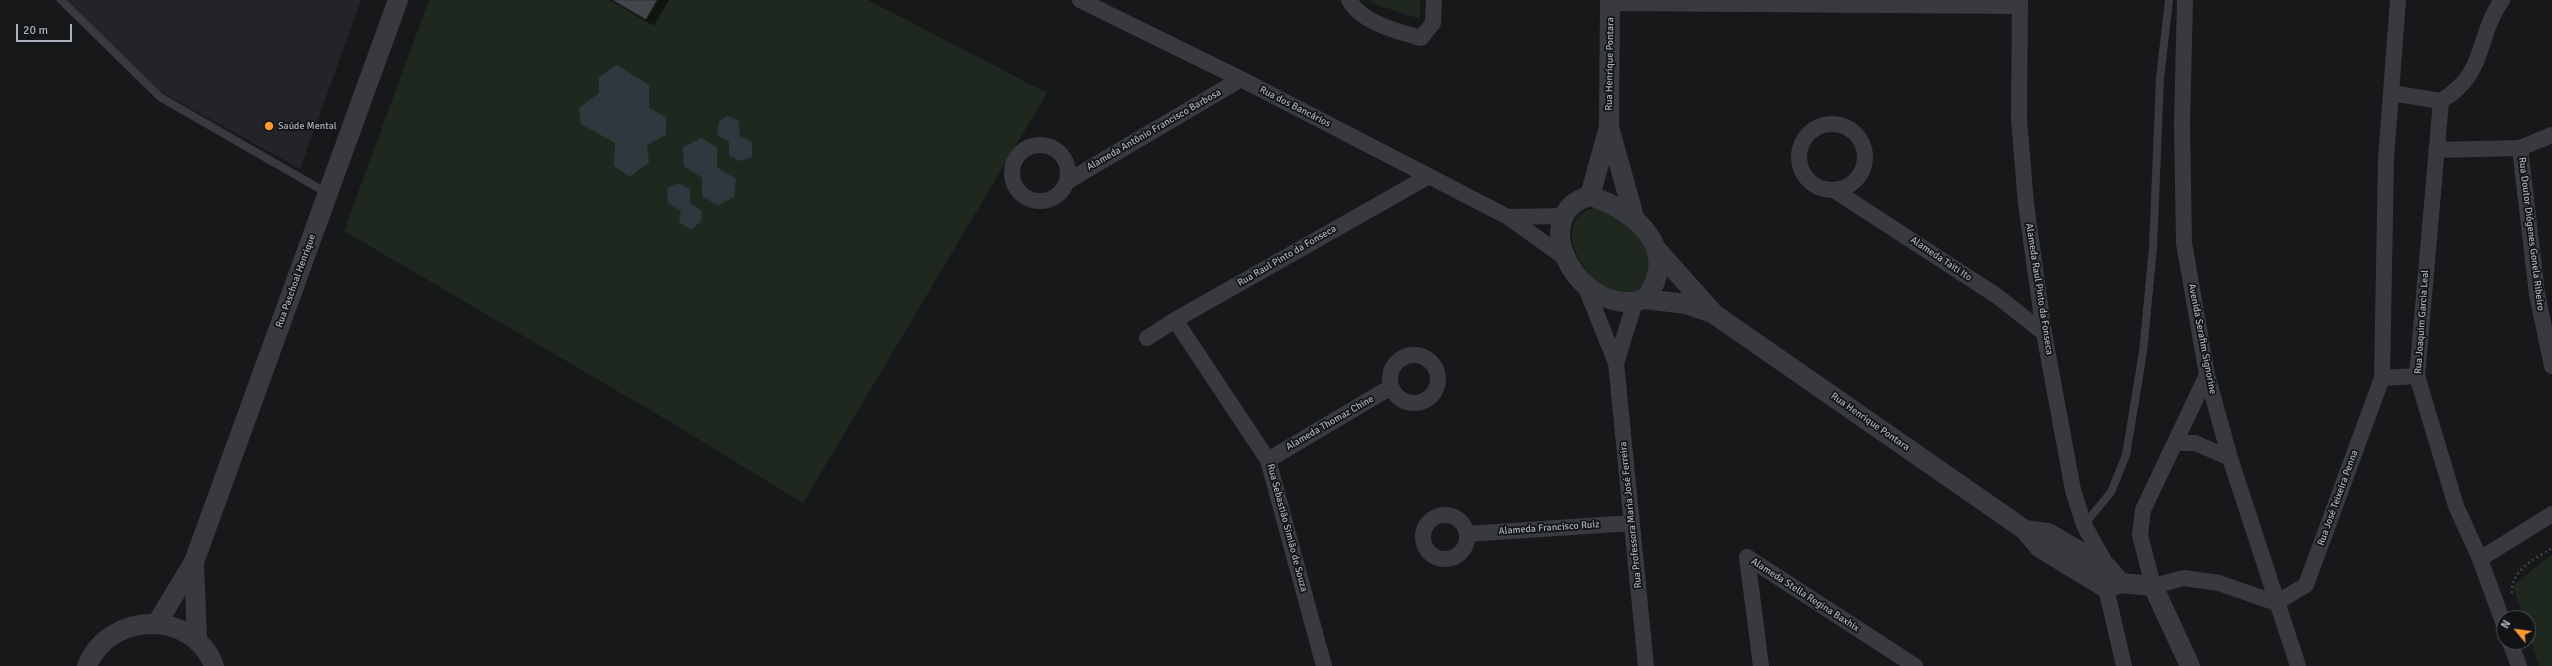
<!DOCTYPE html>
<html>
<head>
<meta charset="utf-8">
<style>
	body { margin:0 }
	#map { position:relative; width:2552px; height:666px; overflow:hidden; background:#17181a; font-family:Signika,sans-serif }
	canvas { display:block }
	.north { position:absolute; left:2496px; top:610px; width:40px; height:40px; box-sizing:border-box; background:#121315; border:1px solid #4e5257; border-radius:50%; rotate:299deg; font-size:11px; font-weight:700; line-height:16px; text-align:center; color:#a9b1ba }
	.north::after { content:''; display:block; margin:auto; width:14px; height:18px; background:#f99930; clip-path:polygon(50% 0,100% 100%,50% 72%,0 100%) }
	.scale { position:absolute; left:16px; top:24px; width:56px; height:18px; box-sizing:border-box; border:2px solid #a9b1ba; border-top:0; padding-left:5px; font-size:12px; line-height:14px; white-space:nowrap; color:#a9b1ba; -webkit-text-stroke:3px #121315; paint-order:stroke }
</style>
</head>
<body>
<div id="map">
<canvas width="2552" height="666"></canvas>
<div class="north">N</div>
<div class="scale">20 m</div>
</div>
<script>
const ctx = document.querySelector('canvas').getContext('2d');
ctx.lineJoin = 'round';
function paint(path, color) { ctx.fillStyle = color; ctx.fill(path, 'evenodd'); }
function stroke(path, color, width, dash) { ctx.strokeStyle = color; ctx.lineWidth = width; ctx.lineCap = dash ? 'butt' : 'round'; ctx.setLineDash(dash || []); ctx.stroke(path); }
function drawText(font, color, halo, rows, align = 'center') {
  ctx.font = font + ' Signika,sans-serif'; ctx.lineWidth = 3.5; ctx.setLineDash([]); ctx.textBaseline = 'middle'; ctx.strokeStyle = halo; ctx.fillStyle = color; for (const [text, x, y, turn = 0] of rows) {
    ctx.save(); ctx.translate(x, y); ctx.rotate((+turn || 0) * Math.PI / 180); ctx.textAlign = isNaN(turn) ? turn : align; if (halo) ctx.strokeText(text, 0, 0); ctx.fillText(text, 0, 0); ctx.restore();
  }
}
paint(new Path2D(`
	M 68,0 L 361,0 L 300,169 L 143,82 Z`), '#232427');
paint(new Path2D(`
	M 429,0 L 868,0 L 1047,93 L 803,503 L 667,420 L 344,231 Z
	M 1370,0 L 1420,0 L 1420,19 L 1372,3 Z
	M 1593,208 C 1626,207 1660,252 1645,283 C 1620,333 1532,225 1593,208 Z
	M 2552,554 L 2552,666 L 2539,666 L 2528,632 L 2528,618 L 2524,618 L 2513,586 Z`), '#1f281f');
paint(new Path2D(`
	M 617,65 L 649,85 L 649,108 L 666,117 L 666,135 L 647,145 L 649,162 L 630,177 L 614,166 L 615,143 L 581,124 L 579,108 L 599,93 L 599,77 Z
	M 728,116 L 738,120 L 740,136 L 752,142 L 752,157 L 740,161 L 729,155 L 729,142 L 717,135 L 719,121 Z
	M 701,138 L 717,147 L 717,167 L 736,179 L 734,197 L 718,205 L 702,196 L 702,178 L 684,166 L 683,147 Z
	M 678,183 L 690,189 L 690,203 L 702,211 L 701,222 L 691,229 L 679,223 L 681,211 L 668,203 L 667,188 Z`), '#2d393e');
paint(new Path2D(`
	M 609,0 L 669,0 L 654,26 Z`), '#0007');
const building = new Path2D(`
	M 613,0 L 657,0 L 646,19 Z`);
paint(building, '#43464a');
stroke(building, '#313236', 1);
stroke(new Path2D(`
	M 2512,593 C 2510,571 2536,558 2552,548`), '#3e4246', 2.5, [2, 3]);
stroke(new Path2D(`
	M 61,0 L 160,97 L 327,193
	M 2084,525 L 2111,492 L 2126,455 L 2143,352 L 2153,248 L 2160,78 L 2169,0`), '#383a3f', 8);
stroke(new Path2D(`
	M 1080,0 L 1241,79 L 1508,217 L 1564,257
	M 1349,0 C 1362,23 1397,31 1421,38 L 1433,23 L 1434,0
	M 2020,0 L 2019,119 L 2026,204 L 2044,333 L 2073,490 L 2084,525 L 2108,568
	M 2185,0 L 2182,124 L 2184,243 L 2207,375 L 2230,458 L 2298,666
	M 1610,3 L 2019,6
	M 2391,93 L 2441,101
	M 2441,101 L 2417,376 L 2456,506 L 2480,559 L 2504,625
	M 2441,101 C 2488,72 2475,39 2502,0
	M1799 157a33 33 0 1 1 66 0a33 33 0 1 1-66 0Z
	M1012 173a28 28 0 1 1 56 0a28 28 0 1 1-56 0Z
	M 2520,148 L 2537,294 L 2552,366
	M 2436,150 L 2520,148 L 2552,135
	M 1068,181 L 1241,79
	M 1834,190 L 1997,296 L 2044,333
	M 1508,217 L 1565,216
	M 1586,288 L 1616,363 L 1646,666
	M 1175,320 L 1268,460 L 1324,666
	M 1147,338 L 1175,320 L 1429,176
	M1390 379a24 24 0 1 1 48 0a24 24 0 1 1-48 0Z
	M 1616,363 L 1635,302
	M 2207,375 L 2143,510 L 2140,535 L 2153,586 L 2184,578 L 2219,583 L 2276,603
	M 2382,378 L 2417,376
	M 2177,443 L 2195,443 L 2230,458
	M 1268,460 L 1391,387
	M1423 537a22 22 0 1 1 44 0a22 22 0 1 1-44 0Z
	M 1467,534 L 1632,523
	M 1747,557 L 1915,666
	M 1747,557 L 1761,666
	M 2480,559 L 2552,514
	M 2106,588 L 2124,666
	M 2276,603 L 2306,585 L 2382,378 L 2386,159 L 2398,0
	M 2510,642 L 2519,666`), '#383a3f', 16);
stroke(new Path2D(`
	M 1609,127 L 1634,217
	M 1590,196 C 1636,210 1682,251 1645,299 C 1579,321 1524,214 1590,196 Z
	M 1590,196 L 1609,127 L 1610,0
	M 1658,251 L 1714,314 L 2025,530 L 2040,548 L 2106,588 L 2121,583
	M 1645,299 L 1686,304 L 1712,313
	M 2025,530 L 2048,533 L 2108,568 L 2121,583
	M 194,562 L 197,640
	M 2121,583 L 2153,586 L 2190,666
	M 157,623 L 194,562 L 398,0
	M 87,666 C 109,611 193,609 214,666`), '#383a3f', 20);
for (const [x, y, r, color] of [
	[269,126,5,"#f99930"]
]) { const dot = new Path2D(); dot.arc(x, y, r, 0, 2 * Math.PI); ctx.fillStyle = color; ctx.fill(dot); stroke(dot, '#121315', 1.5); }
drawText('10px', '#a9b1ba', '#121315', [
	["Rua Henrique Pontara",1610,64,-89],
	["Rua dos Bancários",1295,107,27],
	["Alameda Antônio Francisco Barbosa",1154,130,-30],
	["Rua Doutor Diógenes Gonela Ribeiro",2531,234,83],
	["Rua Raul Pinto da Fonseca",1287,256,-30],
	["Alameda Taiti Ito",1941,259,34],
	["Rua Paschoal Henrique",296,281,-70],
	["Alameda Raul Pinto da Fonseca",2039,289,81],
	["Rua Joaquim Garcia Leal",2422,322,-86],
	["Avenida Serafim Signorine",2202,339,79],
	["Rua Henrique Pontara",1870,422,35],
	["Alameda Thomaz Chine",1330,423,-30],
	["Rua José Teixeira Penna",2338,498,-70],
	["Rua Professora Maria José Ferreira",1631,515,-96],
	["Rua Sebastião Simião de Souza",1287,528,75],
	["Alameda Francisco Ruiz",1549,528,-4],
	["Alameda Stella Regina Baxhix",1805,595,33]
]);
drawText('10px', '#a9b1ba', '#121315', [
	["Saúde Mental",278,126]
], 'left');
</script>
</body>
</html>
